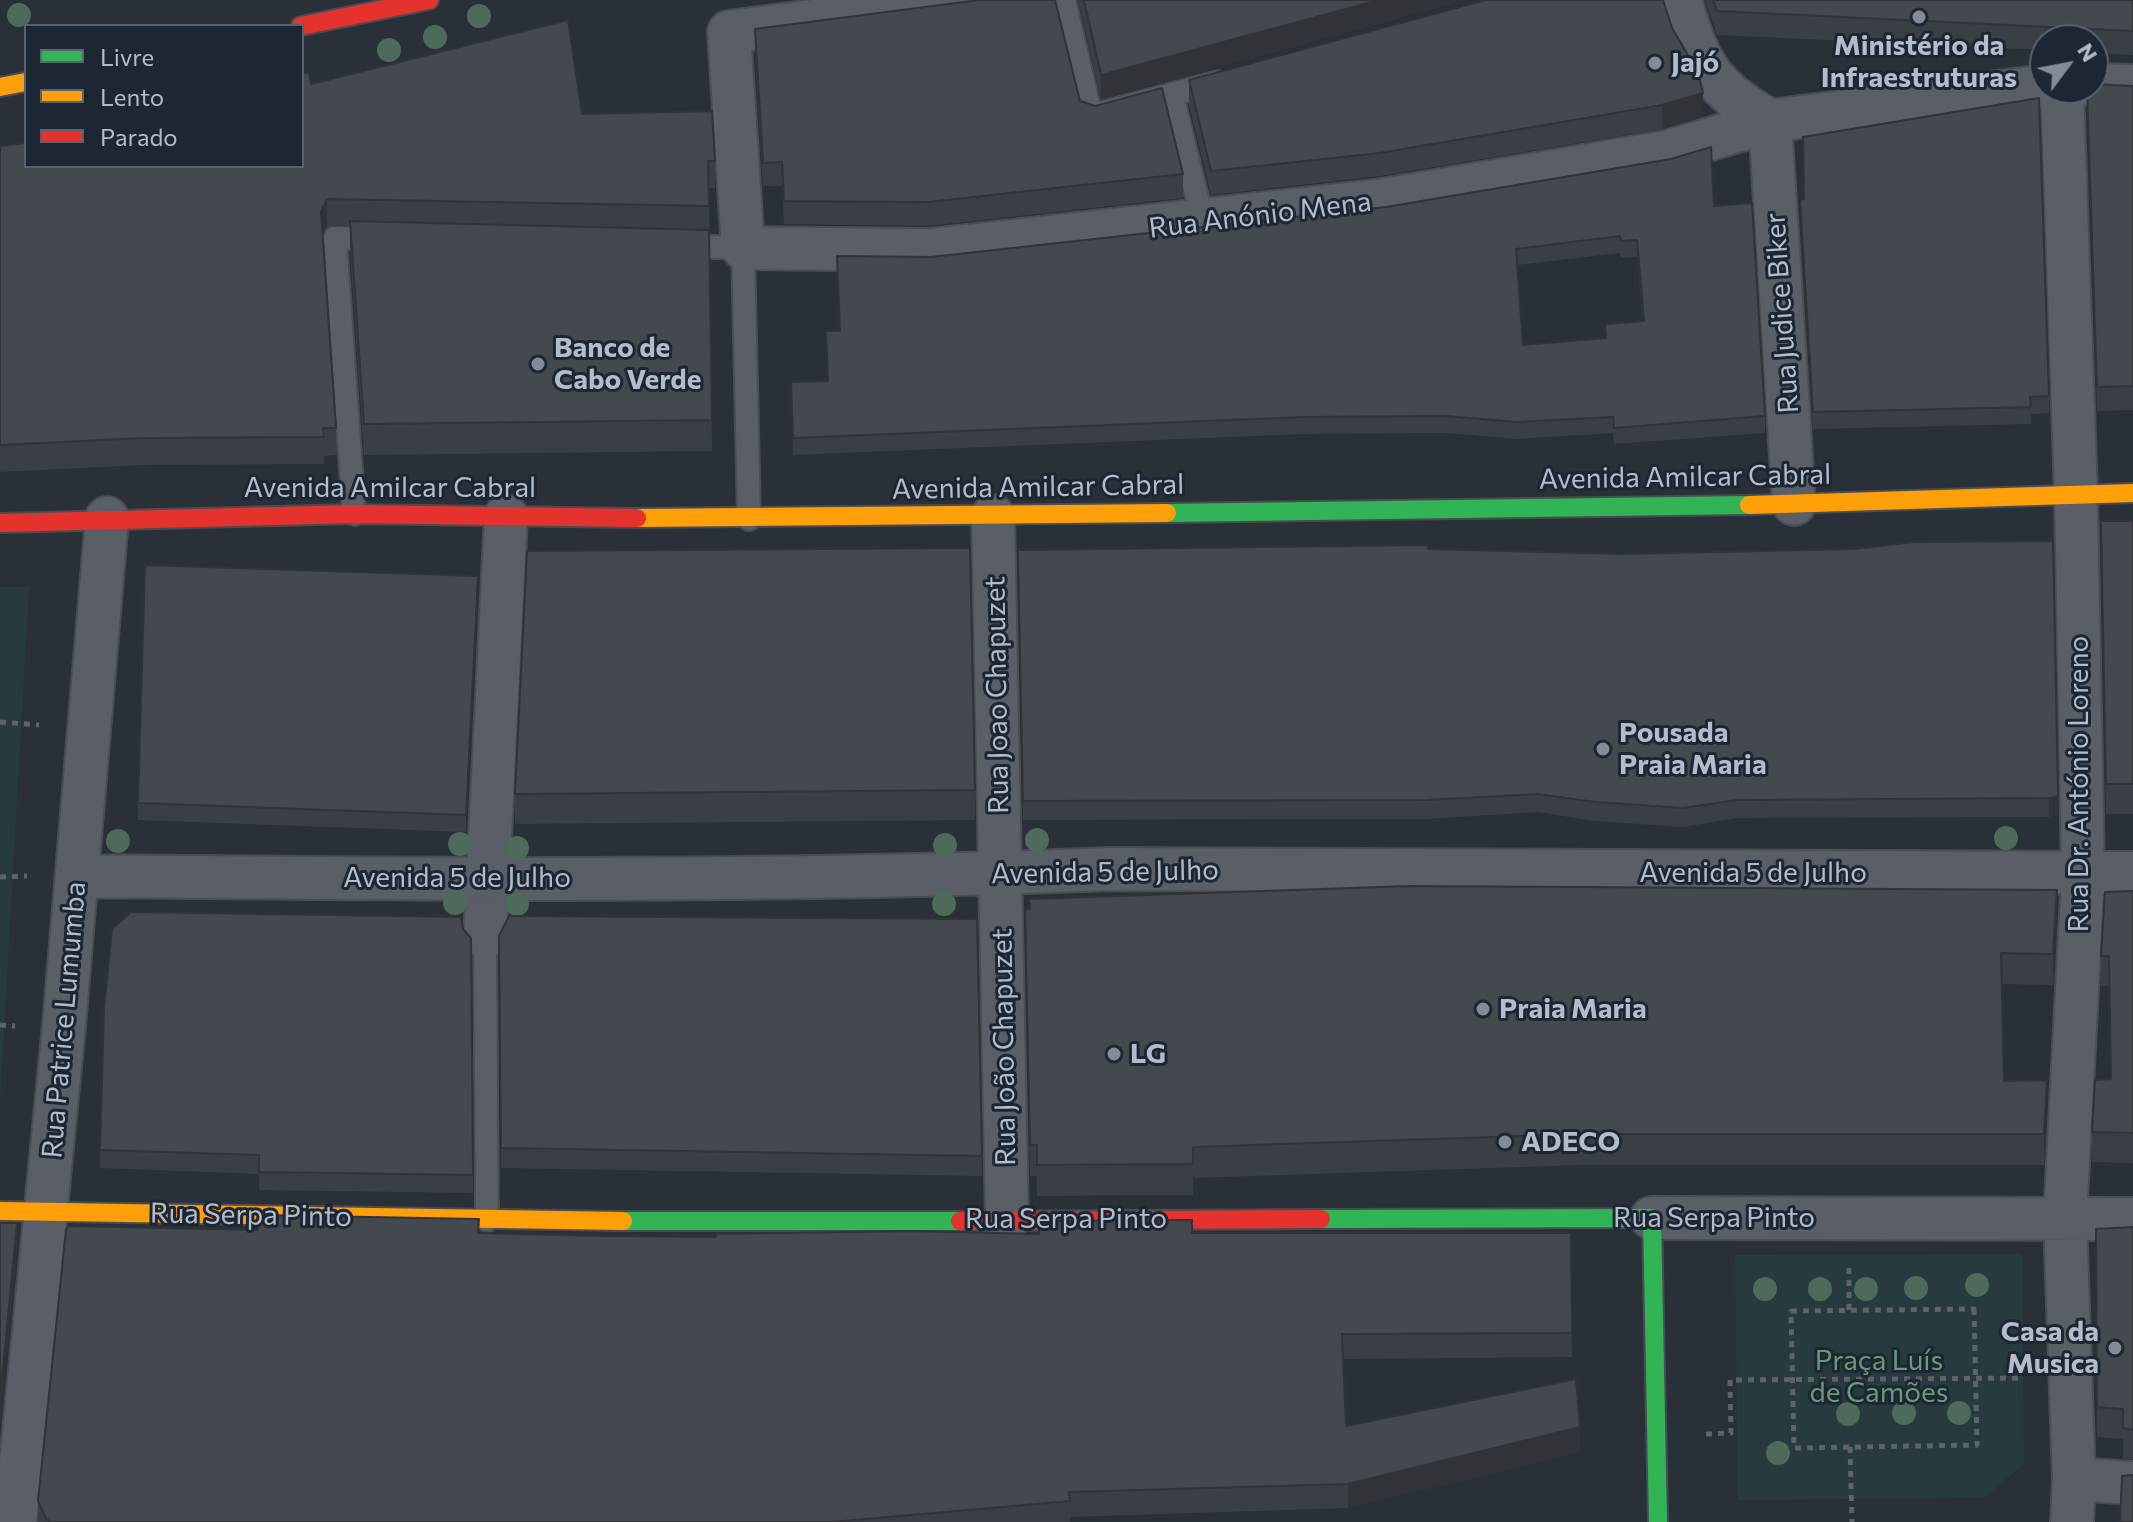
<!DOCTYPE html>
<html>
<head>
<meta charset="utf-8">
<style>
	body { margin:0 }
	#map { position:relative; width:2133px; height:1522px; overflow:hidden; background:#2a3038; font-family:Commissioner,sans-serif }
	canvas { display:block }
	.legend { position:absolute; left:24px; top:24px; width:280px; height:144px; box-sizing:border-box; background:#1d2633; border:2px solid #59626f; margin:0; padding:10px 14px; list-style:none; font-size:24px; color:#b4bcc9 }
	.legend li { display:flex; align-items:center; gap:16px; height:40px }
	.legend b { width:40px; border:2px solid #59626f }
	.north { position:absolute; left:2029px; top:24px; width:80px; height:80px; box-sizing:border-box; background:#1d2633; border:2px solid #59626f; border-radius:50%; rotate:58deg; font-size:22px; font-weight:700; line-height:32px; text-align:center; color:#b4bcc9 }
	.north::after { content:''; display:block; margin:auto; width:28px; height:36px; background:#848b96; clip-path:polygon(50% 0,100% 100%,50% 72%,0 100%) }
</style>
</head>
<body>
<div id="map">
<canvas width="2133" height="1522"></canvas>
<ul class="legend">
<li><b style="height:10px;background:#30b455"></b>Livre</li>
<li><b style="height:10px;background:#ff9f0a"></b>Lento</li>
<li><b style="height:10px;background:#e5322d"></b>Parado</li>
</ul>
<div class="north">N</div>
</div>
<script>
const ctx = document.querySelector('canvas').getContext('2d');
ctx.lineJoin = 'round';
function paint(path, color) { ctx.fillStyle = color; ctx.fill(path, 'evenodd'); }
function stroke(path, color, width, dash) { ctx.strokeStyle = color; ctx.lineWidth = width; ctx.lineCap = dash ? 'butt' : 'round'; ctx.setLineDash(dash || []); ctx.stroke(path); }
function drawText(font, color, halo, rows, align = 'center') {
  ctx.font = font + ' Commissioner,sans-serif'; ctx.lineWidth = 6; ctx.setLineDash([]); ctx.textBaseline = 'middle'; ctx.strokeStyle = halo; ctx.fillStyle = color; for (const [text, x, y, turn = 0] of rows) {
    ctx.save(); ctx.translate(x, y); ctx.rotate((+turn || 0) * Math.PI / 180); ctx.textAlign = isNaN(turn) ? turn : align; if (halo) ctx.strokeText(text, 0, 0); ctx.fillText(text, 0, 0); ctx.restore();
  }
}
paint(new Path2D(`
	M 0,587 L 29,587 L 0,1101 Z
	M 2022,1254 L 2024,1464 L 1984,1498 L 1738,1500 L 1735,1255 Z`), '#273a3e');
const lane = new Path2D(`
	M 1064,0 L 1091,116 L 1218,82
	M 1172,95 L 1203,222
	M 682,246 L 743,248 L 749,519
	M 354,514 L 335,238 L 380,239
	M 485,937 L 487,1220`);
const street = new Path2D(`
	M 976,0 L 729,32 L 743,248 L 929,250 L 1383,200 L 1667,152 L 1770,121 L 2045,86
	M 1680,0 C 1699,66 1710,86 1770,121
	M 2093,85 L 2133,86
	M 2062,88 L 2076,494 L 2083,875 L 2065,1219 L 2074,1479 L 2072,1522
	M 1770,121 L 1794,504
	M 993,516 L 1007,1220
	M 77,876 C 421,879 766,883 1110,869 L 2133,873
	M 485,937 L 506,516
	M 1652,1218 L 2133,1219
	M 2074,1479 L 2133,1483
	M 15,1522 L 64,1026 L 107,518`);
const fast = new Path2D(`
	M 1167,513 L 1749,505
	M 1321,1219 L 1652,1218 L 1658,1522
	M 623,1221 L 960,1221`);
const slow = new Path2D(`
	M 0,87 L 26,82
	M 1749,505 L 2133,493
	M 637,518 L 1167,513
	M 0,1211 L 623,1221`);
const jam = new Path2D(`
	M 301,26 L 429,0
	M 0,523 L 354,514 L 637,518
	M 960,1221 L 1321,1219`);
stroke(lane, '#484c53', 26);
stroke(street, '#484c53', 46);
stroke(fast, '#484c53', 22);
stroke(slow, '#484c53', 22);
stroke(jam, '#484c53', 22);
stroke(new Path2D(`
	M 0,722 L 39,725
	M 0,877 L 27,876
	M 0,1025 L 15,1026
	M 1849,1268 L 1849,1311
	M 1974,1309 L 1977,1445 L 1794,1448 L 1791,1311 Z
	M 1706,1434 L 1731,1433 L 1730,1380 L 2022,1378
	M 1850,1447 L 1852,1522`), '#5d636a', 5, [6, 6]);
stroke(lane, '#5a5e66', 22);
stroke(street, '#5a5e66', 42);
stroke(fast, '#30b455', 18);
stroke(slow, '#ff9f0a', 18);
stroke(jam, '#e5322d', 18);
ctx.fillStyle = '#4e6a5a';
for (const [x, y] of [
	[19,15],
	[479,16],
	[435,37],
	[389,50],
	[2006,838],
	[1037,840],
	[118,841],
	[460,844],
	[945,845],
	[517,848],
	[455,903],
	[517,904],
	[944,904],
	[1977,1285],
	[1916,1288],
	[1765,1289],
	[1820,1289],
	[1866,1289],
	[1904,1413],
	[1959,1413],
	[1848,1414],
	[1778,1453]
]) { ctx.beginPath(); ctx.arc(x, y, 12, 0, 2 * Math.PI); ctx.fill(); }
paint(new Path2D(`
	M 1078,0 L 1466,0 L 1101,99 Z
	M 1486,0 L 1703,116 L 1662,129 L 1380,176 L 1211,195 L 1189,104 L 1189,80 Z
	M 1705,0 L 2133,0 L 2133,55 L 2093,53 L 2093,40 L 2045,40 L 2045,50 L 1717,35 Z
	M 755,29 L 1080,101 L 1183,174 L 1183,198 L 928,226 L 784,224 L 782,186 L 763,186 L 755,53 Z
	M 311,84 L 582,114 L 715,161 L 715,188 L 709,188 L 712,451 L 364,455 L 350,252 L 350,227 L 327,226 L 323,236 L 336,428 L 336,455 L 324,456 L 324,464 L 143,465 L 0,472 L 0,146 L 302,166 Z
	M 2133,86 L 2133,410 L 2097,411 L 2087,88 Z
	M 1800,200 L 2049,396 L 2049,413 L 2031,414 L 2031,424 L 1813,429 Z
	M 1714,206 L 1765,416 L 1765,433 L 1614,444 L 1613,433 L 1517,439 L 1446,433 L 1303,434 L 793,455 L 791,382 L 827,381 L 826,331 L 839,331 L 837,256 L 931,257 ZM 1620,253 L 1621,258 L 1637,257 L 1643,321 L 1605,324 L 1605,338 L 1523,345 L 1517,265 Z
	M 2133,521 L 2133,814 L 2106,814 L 2101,551 Z
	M 1914,542 L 2058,814 L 2049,817 L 1737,818 L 1683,827 L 1595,821 L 1538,812 L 1427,819 L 1023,820 L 1018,550 L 1428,549 L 1623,554 L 1854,549 Z
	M 478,593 L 466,832 L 138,820 L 138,803 Z
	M 975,790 L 975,820 L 515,824 L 515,794 Z
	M 2133,891 L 2133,1163 L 2092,1162 L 2092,1132 L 2110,1079 L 2109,986 L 2101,986 L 2101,956 Z
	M 1025,909 L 2057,921 L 2053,985 L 2002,984 L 2004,1081 L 2047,1111 L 2044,1165 L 1581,1165 L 1193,1178 L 1193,1195 L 1037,1196 L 1037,1176 L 1030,1176 Z
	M 977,919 L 982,1176 L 501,1168 L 499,936 Z
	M 463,929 L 471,938 L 473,1193 L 259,1190 L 259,1174 L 100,1168 L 100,1150 Z
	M 2133,1227 L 2133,1460 L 2123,1458 L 2123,1439 L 2097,1437 L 2096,1229 Z
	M 258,1230 L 716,1237 L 1039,1234 L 1571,1233 L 1572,1357 L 1343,1359 L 1346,1426 L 1580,1452 L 1348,1508 L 1070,1517 L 1070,1522 L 38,1522 L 38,1501 Z`), '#3a3f45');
paint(new Path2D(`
	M 1379,0 L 1466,0 L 1101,99 L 1101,75 Z
	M 1703,93 L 1703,116 L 1662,129 L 1662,105 Z
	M 327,199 L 327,226 L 321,239 L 321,212 Z
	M 478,576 L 478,593 L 466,832 L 466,815 Z
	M 2058,796 L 2058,814 L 2049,817 L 2049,798 Z
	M 2057,890 L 2057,921 L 2053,985 L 2053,954 Z
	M 2047,1080 L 2047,1111 L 2044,1165 L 2044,1134 Z
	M 17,1223 L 17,1254 L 0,1430 L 0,1399 Z
	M 1580,1427 L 1580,1452 L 1348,1508 L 1348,1484 Z`), '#303338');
const building = new Path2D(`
	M 979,0 L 1055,0 L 1080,101 L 1095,106 L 1162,88 L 1183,174 L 928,202 L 784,201 L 782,162 L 763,163 L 755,29 Z
	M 1084,0 L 1379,0 L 1101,75 Z
	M 1486,0 L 1663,0 L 1672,28 L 1698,72 L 1703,93 L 1662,105 L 1380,153 L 1211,171 L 1189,80 Z
	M 1713,0 L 2133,0 L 2133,31 L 1717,11 Z
	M 568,20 L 582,114 L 712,111 L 715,161 L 708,161 L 709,206 L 327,199 L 321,212 L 336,428 L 323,428 L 324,437 L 143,438 L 0,445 L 0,146 L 26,143 L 26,166 L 302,166 L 302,74 L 309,72 L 311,84 Z
	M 2093,84 L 2133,86 L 2133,386 L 2097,387 L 2087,88 L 2093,88 Z
	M 2039,98 L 2049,396 L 2030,397 L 2031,407 L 1813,412 L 1800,200 L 1804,199 L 1803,137 Z
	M 1711,147 L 1714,206 L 1752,203 L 1765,416 L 1614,428 L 1613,417 L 1517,422 L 1446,416 L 1303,417 L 793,438 L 791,382 L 828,381 L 826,331 L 840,331 L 837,256 L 931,257 L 1386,207 L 1671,159 ZM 1620,236 L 1621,241 L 1637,240 L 1644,321 L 1605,324 L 1606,338 L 1523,345 L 1516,249 Z
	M 350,221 L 709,230 L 712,420 L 364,424 Z
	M 2101,521 L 2133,521 L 2133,784 L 2106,784 Z
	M 2053,541 L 2058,796 L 2049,798 L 1737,800 L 1683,808 L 1595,802 L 1538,794 L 1427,800 L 1023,801 L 1018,550 L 1428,545 L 1428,549 L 1623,554 L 1854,549 L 1914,542 Z
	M 970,548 L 975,790 L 515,794 L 527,551 Z
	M 145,565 L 478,576 L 466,815 L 138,803 Z
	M 1410,886 L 2057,890 L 2053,954 L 2001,953 L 2004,1081 L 2047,1080 L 2044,1134 L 1581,1134 L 1193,1147 L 1193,1164 L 1037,1165 L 1037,1145 L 1030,1145 L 1025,909 L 1030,909 L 1029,899 Z
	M 2133,891 L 2133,1133 L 2092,1132 L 2095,1080 L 2111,1079 L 2109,956 L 2101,956 L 2105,892 Z
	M 131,912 L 461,917 L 463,929 L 471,938 L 473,1175 L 259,1172 L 259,1155 L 100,1150 L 104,1010 L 112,929 Z
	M 509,916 L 977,919 L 982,1156 L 501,1148 L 499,936 Z
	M 258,1215 L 479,1219 L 478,1233 L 602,1236 L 716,1237 L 716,1234 L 912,1231 L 1039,1234 L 1039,1221 L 1192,1220 L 1192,1233 L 1571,1233 L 1572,1333 L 1342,1334 L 1346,1426 L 1576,1379 L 1580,1427 L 1348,1484 L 1069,1492 L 1070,1501 L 832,1522 L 50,1522 L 46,1518 L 38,1501 L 66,1230 L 69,1226 L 258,1230 Z
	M 0,1223 L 17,1223 L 0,1399 Z
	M 2133,1227 L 2133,1430 L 2123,1428 L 2123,1409 L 2097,1407 L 2096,1229 Z
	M 2133,1475 L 2133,1522 L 2120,1522 L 2122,1476 Z`);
paint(building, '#444950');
stroke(building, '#303338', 2);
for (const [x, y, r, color] of [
	[1919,17,8,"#848b96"],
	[1655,63,8,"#848b96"],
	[538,364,8,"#848b96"],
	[1603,749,8,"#848b96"],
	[1483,1009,8,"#848b96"],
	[1114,1054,8,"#848b96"],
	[1505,1142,8,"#848b96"],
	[2115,1348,8,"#848b96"]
]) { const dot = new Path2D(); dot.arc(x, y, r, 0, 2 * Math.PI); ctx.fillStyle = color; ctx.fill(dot); stroke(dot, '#1d2633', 3); }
drawText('bold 28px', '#b4bcc9', '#1d2633', [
	["Ministério da",1919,46,"center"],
	["Infraestruturas",1919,78,"center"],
	["Jajó",1671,63],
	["Banco de",554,348],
	["Cabo Verde",554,380],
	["Pousada",1619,733],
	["Praia Maria",1619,765],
	["Praia Maria",1499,1009],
	["LG",1130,1054],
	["ADECO",1521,1142],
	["Casa da",2099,1332,"right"],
	["Musica",2099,1364,"right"]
], 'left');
drawText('28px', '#b4bcc9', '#1d2633', [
	["Rua Anónio Mena",1260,215,-7],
	["Rua Judice Biker",1782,313,-94],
	["Avenida Amilcar Cabral",1685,477,-1],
	["Avenida Amilcar Cabral",1038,487,-1],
	["Avenida Amilcar Cabral",390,488],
	["Rua Joao Chapuzet",997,695,-91],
	["Rua Dr. António Loreno",2079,784,-90],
	["Avenida 5 de Julho",1105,872,-1],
	["Avenida 5 de Julho",1753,873],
	["Avenida 5 de Julho",457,878],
	["Rua Patrice Lumumba",64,1020,-85],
	["Rua João Chapuzet",1004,1047,-91],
	["Rua Serpa Pinto",251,1215,1],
	["Rua Serpa Pinto",1714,1218],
	["Rua Serpa Pinto",1066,1219]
]);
drawText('28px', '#6b9a76', '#1d2633', [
	["Praça Luís",1879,1361],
	["de Camões",1879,1393]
]);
</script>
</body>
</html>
